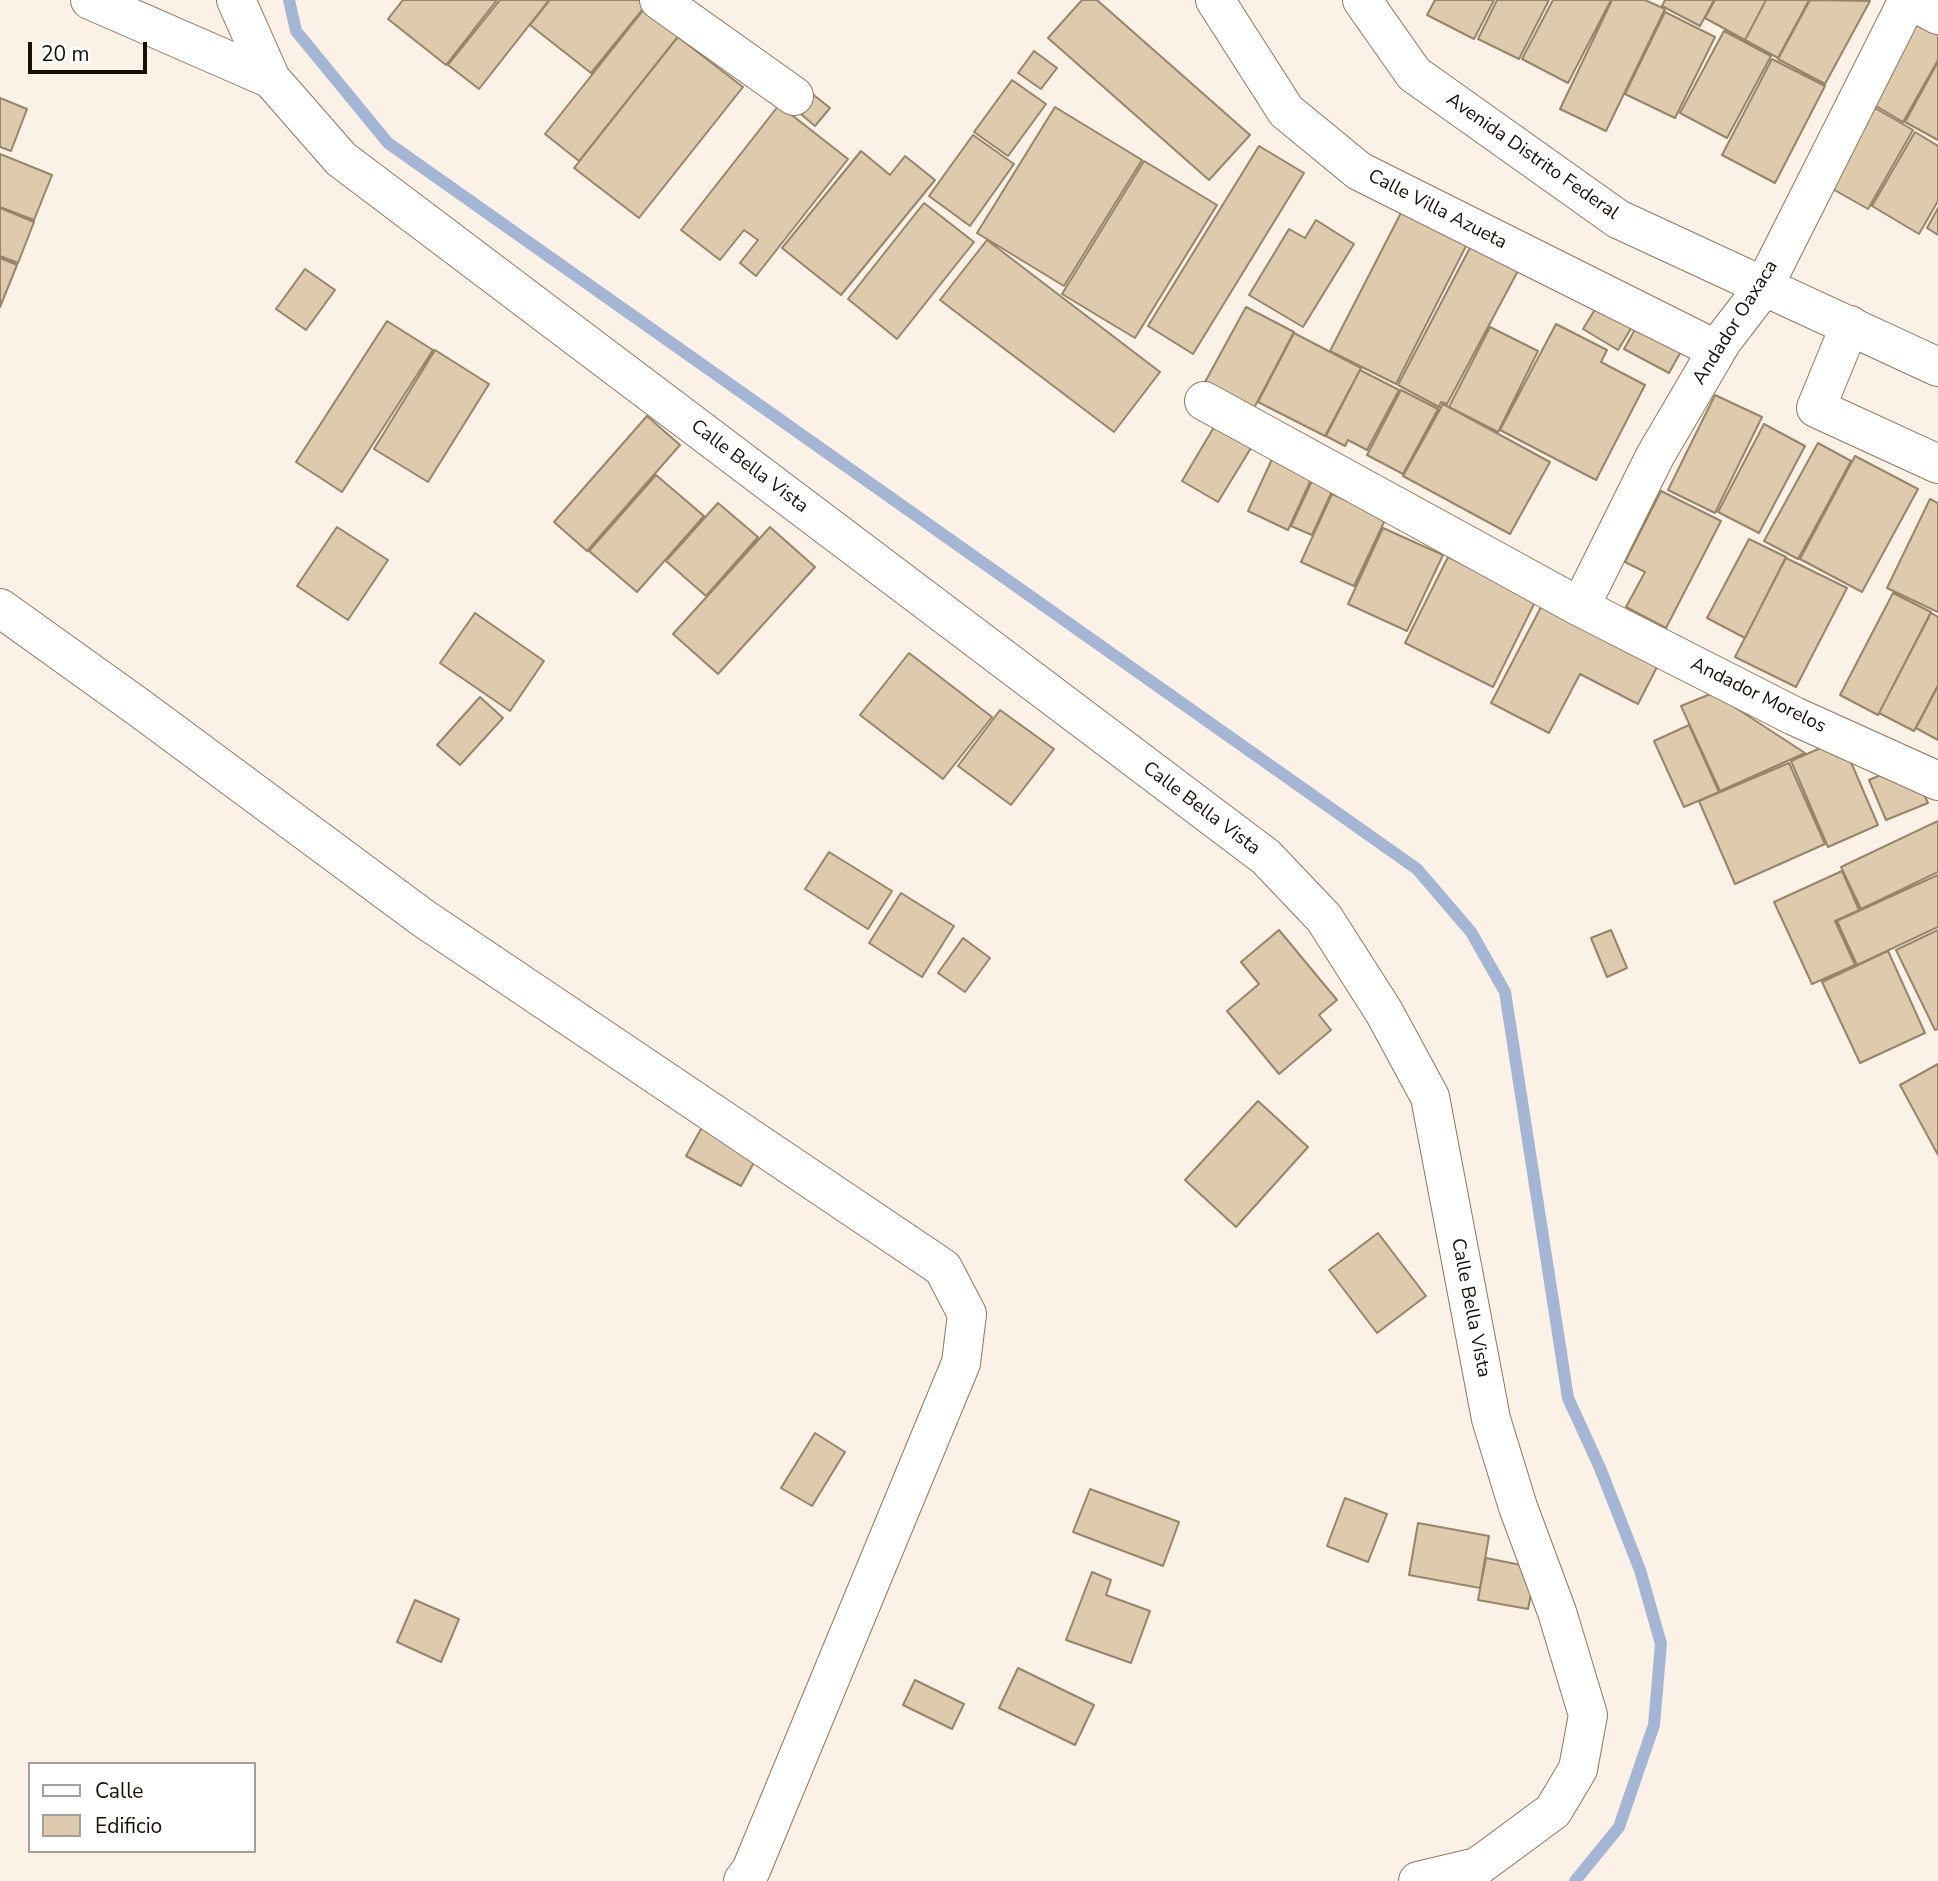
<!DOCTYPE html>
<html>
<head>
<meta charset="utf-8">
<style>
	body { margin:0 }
	#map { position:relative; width:1938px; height:1881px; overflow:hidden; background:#fcf1e7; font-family:"Nunito Sans",sans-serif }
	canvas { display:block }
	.legend { position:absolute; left:28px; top:1762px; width:228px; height:91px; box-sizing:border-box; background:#fff; border:2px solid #a39f9c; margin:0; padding:9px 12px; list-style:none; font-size:21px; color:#180f07 }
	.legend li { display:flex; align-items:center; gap:14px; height:35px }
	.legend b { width:35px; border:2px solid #a39f9c }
	.scale { position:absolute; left:28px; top:42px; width:119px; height:32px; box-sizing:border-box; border:4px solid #180f07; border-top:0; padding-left:9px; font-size:21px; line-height:24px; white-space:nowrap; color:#180f07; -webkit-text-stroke:5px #fff; paint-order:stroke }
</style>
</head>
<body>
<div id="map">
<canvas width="1938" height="1881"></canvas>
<ul class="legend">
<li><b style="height:9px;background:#fff"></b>Calle</li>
<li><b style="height:19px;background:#decbae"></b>Edificio</li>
</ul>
<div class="scale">20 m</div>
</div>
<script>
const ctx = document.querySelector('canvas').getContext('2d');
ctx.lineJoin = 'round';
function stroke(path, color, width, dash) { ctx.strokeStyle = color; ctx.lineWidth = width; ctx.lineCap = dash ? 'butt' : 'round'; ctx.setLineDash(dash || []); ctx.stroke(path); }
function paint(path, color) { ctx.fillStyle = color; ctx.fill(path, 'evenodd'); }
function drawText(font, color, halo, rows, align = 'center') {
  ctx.font = font + ' "Nunito Sans",sans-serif'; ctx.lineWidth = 6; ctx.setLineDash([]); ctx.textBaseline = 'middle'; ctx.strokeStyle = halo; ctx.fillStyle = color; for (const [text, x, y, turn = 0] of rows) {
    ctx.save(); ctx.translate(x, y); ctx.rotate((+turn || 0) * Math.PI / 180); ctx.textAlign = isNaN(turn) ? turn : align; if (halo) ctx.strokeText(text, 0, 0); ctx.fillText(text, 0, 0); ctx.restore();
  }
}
stroke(new Path2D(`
	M 289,0 L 296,31 L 388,143 L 1417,869 L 1471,932 L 1505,992 L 1568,1398 L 1600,1468 L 1640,1570 L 1661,1644 L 1654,1725 L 1619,1827 L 1575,1881`), '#a5b6d4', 12);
const building = new Path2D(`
	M 403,0 L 497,0 L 446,65 L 388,19 Z
	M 500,0 L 549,0 L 479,89 L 448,65 Z
	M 550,0 L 642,0 L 647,4 L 591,73 L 530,25 Z
	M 1082,0 L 1097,0 L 1250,135 L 1209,180 L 1048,38 Z
	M 1435,0 L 1494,0 L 1474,39 L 1427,15 Z
	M 1497,0 L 1549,0 L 1519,59 L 1478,39 Z
	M 1553,0 L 1611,0 L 1568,83 L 1522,59 Z
	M 1612,0 L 1645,0 L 1665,9 L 1606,131 L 1560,109 Z
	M 1665,0 L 1714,0 L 1700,26 L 1662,6 Z
	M 1715,0 L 1766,0 L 1745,40 L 1705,18 Z
	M 1766,0 L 1809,0 L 1778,58 L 1745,40 Z
	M 1810,0 L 1870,1 L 1825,84 L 1778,59 Z
	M 645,8 L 679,35 L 579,161 L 545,134 Z
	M 1665,12 L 1715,37 L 1675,118 L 1625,94 Z
	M 1906,13 L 1938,30 L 1938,60 L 1903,122 L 1859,96 Z
	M 1724,31 L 1771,56 L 1727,138 L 1680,113 Z
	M 678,37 L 743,87 L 639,218 L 574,168 Z
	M 1034,51 L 1057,68 L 1041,89 L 1018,73 Z
	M 1772,59 L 1825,86 L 1775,183 L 1722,155 Z
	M 1938,62 L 1938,140 L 1905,122 Z
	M 1012,80 L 1046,104 L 1008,156 L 974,132 Z
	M 805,88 L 830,108 L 815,126 L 790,105 Z
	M 0,98 L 27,109 L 11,151 L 0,147 Z
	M 1868,104 L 1913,130 L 1868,209 L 1822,183 Z
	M 779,105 L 848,159 L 756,276 L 740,263 L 758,240 L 744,230 L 720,260 L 681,230 Z
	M 1055,107 L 1142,160 L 1064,286 L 977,233 Z
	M 1915,132 L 1938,146 L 1938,201 L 1919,234 L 1872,206 Z
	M 973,135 L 1014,164 L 970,226 L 929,196 Z
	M 1259,146 L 1304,173 L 1193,354 L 1148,326 Z
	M 861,151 L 890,175 L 905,156 L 935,180 L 841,295 L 782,248 Z
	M 0,154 L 52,175 L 34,220 L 0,207 Z
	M 1144,161 L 1217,205 L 1135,338 L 1062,294 Z
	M 924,203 L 974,242 L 897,339 L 848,299 Z
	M 0,208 L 34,222 L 18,263 L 0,256 Z
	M 1938,208 L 1938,235 L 1927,228 Z
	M 1403,209 L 1468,242 L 1396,384 L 1330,351 Z
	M 1316,220 L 1354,244 L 1303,327 L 1249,295 L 1289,229 L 1305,238 Z
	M 987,240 L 1160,372 L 1114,432 L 940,300 Z
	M 1473,242 L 1520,267 L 1447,404 L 1441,402 L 1439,407 L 1398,385 Z
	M 0,258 L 17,265 L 0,307 Z
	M 305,269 L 335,290 L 306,330 L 276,309 Z
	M 1603,296 L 1638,317 L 1618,350 L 1583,329 Z
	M 1246,307 L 1294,332 L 1254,408 L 1205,382 Z
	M 387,321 L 433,350 L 342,492 L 296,462 Z
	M 1556,324 L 1607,350 L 1601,362 L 1645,385 L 1596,480 L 1500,430 Z
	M 1638,324 L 1683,348 L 1669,373 L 1624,349 Z
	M 1490,327 L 1538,351 L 1498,432 L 1449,407 Z
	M 1294,333 L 1361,368 L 1325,436 L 1258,402 Z
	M 435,350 L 489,384 L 428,482 L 374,449 Z
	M 1360,370 L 1399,390 L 1367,450 L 1348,440 L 1345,446 L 1326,436 Z
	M 1401,390 L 1438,409 L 1403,474 L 1367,455 Z
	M 1715,395 L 1762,417 L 1715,513 L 1668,490 Z
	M 1443,404 L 1550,462 L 1510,534 L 1403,476 Z
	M 647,416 L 680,445 L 587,551 L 554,522 Z
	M 1217,422 L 1254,443 L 1218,502 L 1182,481 Z
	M 1764,424 L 1805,446 L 1759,533 L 1718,512 Z
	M 1818,443 L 1851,461 L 1798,559 L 1764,541 Z
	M 1855,456 L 1918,489 L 1862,592 L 1800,559 Z
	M 1273,457 L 1313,475 L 1288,530 L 1248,511 Z
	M 656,475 L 704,516 L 637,592 L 589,551 Z
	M 1312,481 L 1332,491 L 1312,535 L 1291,526 Z
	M 1661,491 L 1721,521 L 1666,628 L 1626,607 L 1645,572 L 1625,562 Z
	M 1332,494 L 1386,518 L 1354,586 L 1301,562 Z
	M 1930,499 L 1938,503 L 1938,612 L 1887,588 Z
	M 718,503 L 758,537 L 706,596 L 666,561 Z
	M 337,527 L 388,560 L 348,620 L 297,586 Z
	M 770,527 L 815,567 L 718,674 L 673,634 Z
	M 1383,528 L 1443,555 L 1407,631 L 1348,604 Z
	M 1749,539 L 1786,557 L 1745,638 L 1707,618 Z
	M 1448,557 L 1536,600 L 1493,687 L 1405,643 Z
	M 1786,558 L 1847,588 L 1796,687 L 1735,657 Z
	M 1893,593 L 1931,612 L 1878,715 L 1840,695 Z
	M 1541,607 L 1657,667 L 1638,704 L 1580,674 L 1549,733 L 1491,703 Z
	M 475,613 L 544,661 L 510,711 L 440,663 Z
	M 1931,613 L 1938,617 L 1938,685 L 1914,731 L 1879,713 Z
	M 909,653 L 992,717 L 943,779 L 860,715 Z
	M 1938,686 L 1938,740 L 1916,728 Z
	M 1713,693 L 1805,753 L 1720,791 L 1681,706 Z
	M 480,697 L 503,718 L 460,765 L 437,745 Z
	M 1000,710 L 1054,749 L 1011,805 L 958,766 Z
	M 1689,725 L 1719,792 L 1684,807 L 1654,741 Z
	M 1841,739 L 1878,825 L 1828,847 L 1791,761 Z
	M 1789,763 L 1825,844 L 1735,884 L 1699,801 Z
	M 1883,774 L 1920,786 L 1928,803 L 1886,820 L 1869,780 Z
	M 1938,821 L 1938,872 L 1861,909 L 1841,867 Z
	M 829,852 L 892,891 L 868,929 L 805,889 Z
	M 1842,871 L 1859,910 L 1835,921 L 1855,965 L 1812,984 L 1774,902 Z
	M 1938,875 L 1938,927 L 1857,965 L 1837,921 Z
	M 901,893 L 954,926 L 922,977 L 869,943 Z
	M 1279,930 L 1337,1000 L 1319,1015 L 1331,1030 L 1279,1074 L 1227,1011 L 1259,984 L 1241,962 Z
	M 1611,930 L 1627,968 L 1607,977 L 1591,938 Z
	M 1938,930 L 1938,1029 L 1935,1030 L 1896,950 Z
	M 963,938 L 990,958 L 965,992 L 938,973 Z
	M 1888,951 L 1925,1033 L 1860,1063 L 1822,982 Z
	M 1938,1064 L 1938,1155 L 1900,1085 Z
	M 1258,1101 L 1308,1147 L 1236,1227 L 1185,1180 Z
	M 707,1118 L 762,1148 L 741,1186 L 686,1156 Z
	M 1378,1233 L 1426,1296 L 1377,1333 L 1329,1270 Z
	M 815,1433 L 845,1452 L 812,1506 L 781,1488 Z
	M 1090,1489 L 1179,1522 L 1163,1566 L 1073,1532 Z
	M 1345,1498 L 1387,1514 L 1368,1562 L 1327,1546 Z
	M 1418,1523 L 1489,1536 L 1480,1588 L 1409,1575 Z
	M 1486,1558 L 1536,1568 L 1528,1609 L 1478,1600 Z
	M 1092,1572 L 1111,1580 L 1106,1595 L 1150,1611 L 1131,1663 L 1066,1640 Z
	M 415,1600 L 459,1619 L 441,1662 L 397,1642 Z
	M 1018,1668 L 1094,1705 L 1075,1745 L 999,1708 Z
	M 915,1680 L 964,1704 L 952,1729 L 903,1705 Z`);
paint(building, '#decbae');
stroke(building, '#97856a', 2);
const minor = new Path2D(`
	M 90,0 L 271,79
	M 236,0 L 271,79 L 341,159 L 1266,857 L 1324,918 L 1384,1012 L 1430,1097 L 1491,1419 L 1518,1507 L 1557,1612 L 1588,1715 L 1578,1769 L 1553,1811 L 1477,1867 L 1418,1881
	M 659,0 L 794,96
	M 1215,0 L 1286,111 L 1359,171 L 1717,350
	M 1362,0 L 1414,74 L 1618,219 L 1938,367
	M 1910,0 L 1938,15
	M 1850,325 L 1816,408 L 1938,464
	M 1204,401 L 1580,607 L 1794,716 L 1938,781
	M 1580,607 L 1655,456 L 1723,340 L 1763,288 L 1908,0
	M 0,608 L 141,709 L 423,918 L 943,1268 L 967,1314 L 961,1363 L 751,1870 L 743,1881`);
stroke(minor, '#8f7761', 40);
stroke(minor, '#fff', 38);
drawText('19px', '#180f07', '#fff', [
	["Avenida Distrito Federal",1532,157,35],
	["Calle Villa Azueta",1437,210,27],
	["Andador Oaxaca",1736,323,-58],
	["Calle Bella Vista",749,467,37],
	["Andador Morelos",1758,696,26],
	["Calle Bella Vista",1201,809,37],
	["Calle Bella Vista",1470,1308,79]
]);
</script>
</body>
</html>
